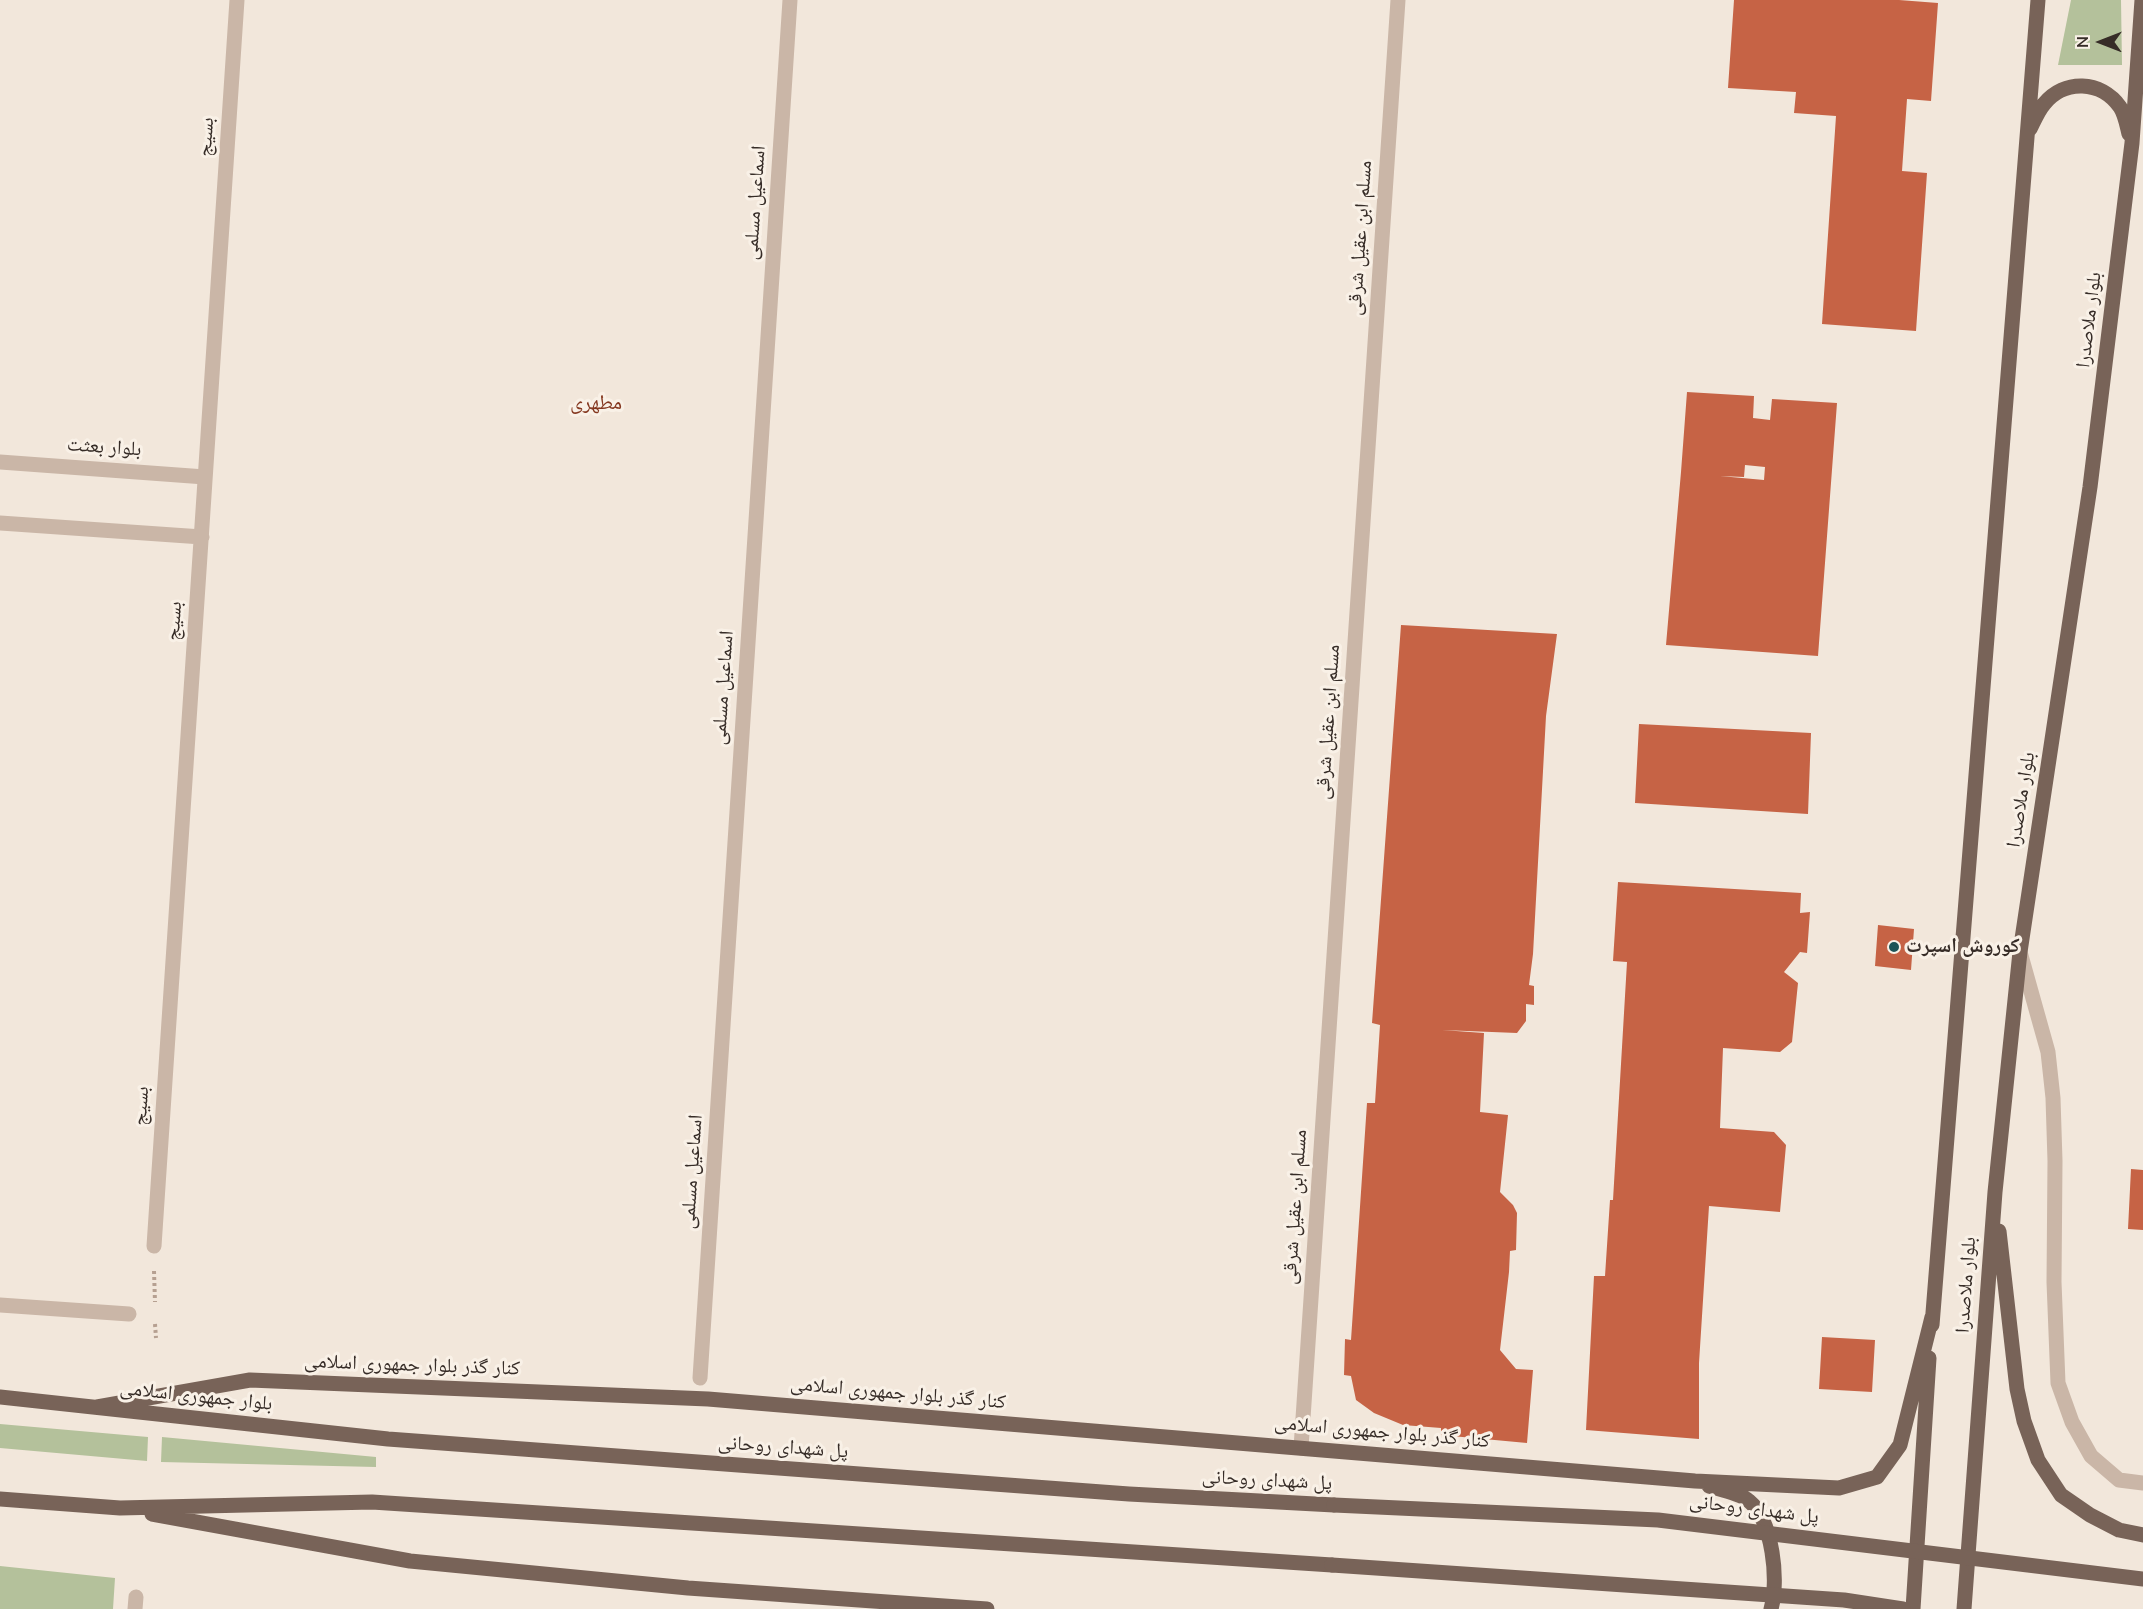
<!DOCTYPE html>
<html>
<head>
<meta charset="utf-8">
<style>
	body { margin:0 }
	#map { position:relative; width:2143px; height:1609px; overflow:hidden; background:#f2e7db; font-family:"Nunito Sans",sans-serif }
	canvas { display:block }
	.north { position:absolute; left:2071px; top:12px; width:60px; height:60px; -webkit-text-stroke:4px #f9f1e7; paint-order:stroke; rotate:270deg; font-size:16px; font-weight:700; line-height:24px; text-align:center; color:#362c27 }
	.north::after { content:''; display:block; margin:auto; width:21px; height:27px; background:#362c27; clip-path:polygon(50% 0,100% 100%,50% 72%,0 100%) }
</style>
</head>
<body>
<div id="map">
<canvas width="2143" height="1609"></canvas>
<div class="north">N</div>
</div>
<script>
const ctx = document.querySelector('canvas').getContext('2d');
ctx.lineJoin = 'round';
function paint(path, color) { ctx.fillStyle = color; ctx.fill(path, 'evenodd'); }
function stroke(path, color, width, dash) { ctx.strokeStyle = color; ctx.lineWidth = width; ctx.lineCap = dash ? 'butt' : 'round'; ctx.setLineDash(dash || []); ctx.stroke(path); }
function drawText(font, color, halo, rows, align = 'center') {
  ctx.font = font + ' "Nunito Sans","Noto Naskh Arabic",sans-serif'; ctx.lineWidth = 6; ctx.setLineDash([]); ctx.textBaseline = 'middle'; ctx.strokeStyle = halo; ctx.fillStyle = color; for (const [text, x, y, turn = 0] of rows) {
    ctx.save(); ctx.translate(x, y); ctx.rotate((+turn || 0) * Math.PI / 180); ctx.textAlign = isNaN(turn) ? turn : align; if (halo) ctx.strokeText(text, 0, 0); ctx.fillText(text, 0, 0); ctx.restore();
  }
}
paint(new Path2D(`
	M 2071,0 L 2121,0 L 2122,65 L 2058,65 Z
	M 0,1424 L 148,1437 L 147,1461 L 0,1448 Z
	M 162,1437 L 376,1457 L 376,1467 L 161,1462 Z
	M 0,1566 L 115,1578 L 113,1609 L 0,1609 Z`), '#b4c19b');
paint(new Path2D(`
	M 1734,0 L 1899,0 L 1938,3 L 1931,101 L 1907,99 L 1902,171 L 1927,173 L 1916,331 L 1822,324 L 1836,116 L 1794,113 L 1796,92 L 1728,88 Z
	M 1687,392 L 1754,396 L 1753,418 L 1770,420 L 1772,399 L 1837,403 L 1818,656 L 1666,645 L 1681,472 ZM 1745,465 L 1765,467 L 1764,480 L 1720,476 L 1744,477 Z
	M 1401,625 L 1557,634 L 1546,716 L 1533,954 L 1529,985 L 1534,986 L 1534,1005 L 1526,1004 L 1526,1021 L 1517,1033 L 1442,1030 L 1484,1033 L 1480,1112 L 1508,1115 L 1500,1192 L 1513,1205 L 1517,1213 L 1516,1250 L 1510,1251 L 1509,1272 L 1500,1350 L 1516,1369 L 1533,1370 L 1527,1443 L 1441,1435 L 1441,1428 L 1403,1425 L 1374,1413 L 1356,1400 L 1351,1376 L 1344,1375 L 1345,1339 L 1351,1340 L 1367,1103 L 1375,1103 L 1380,1025 L 1372,1023 Z
	M 1639,724 L 1811,733 L 1808,814 L 1635,803 Z
	M 1618,882 L 1801,893 L 1800,913 L 1810,912 L 1807,953 L 1800,952 L 1784,972 L 1798,983 L 1792,1042 L 1780,1052 L 1723,1048 L 1720,1128 L 1774,1132 L 1786,1145 L 1780,1212 L 1709,1206 L 1699,1363 L 1699,1439 L 1586,1430 L 1594,1276 L 1605,1276 L 1610,1200 L 1613,1200 L 1627,962 L 1613,961 Z
	M 1878,925 L 1914,929 L 1911,970 L 1875,966 Z
	M 2131,1169 L 2143,1170 L 2143,1230 L 2128,1229 Z
	M 1822,1337 L 1875,1340 L 1872,1392 L 1819,1389 Z`), '#c66345');
stroke(new Path2D(`
	M 154,1271 L 155,1302
	M 155,1324 L 156,1338`), '#b6a091', 4, [3, 3]);
stroke(new Path2D(`
	M 0,462 L 205,477
	M 0,523 L 202,537
	M 2020,952 L 2048,1052 L 2053,1098 L 2055,1161 L 2054,1282 L 2058,1383 L 2072,1422 L 2091,1456 L 2119,1480 L 2143,1483
	M 154,1246 L 237,0
	M 0,1305 L 129,1314
	M 700,1378 L 790,0
	M 1301,1448 L 1398,0
	M 135,1609 L 136,1597`), '#cab6a7', 15);
stroke(new Path2D(`
	M 2030,129 C 2034,121 2038,111 2044,104 C 2064,79 2101,80 2120,107 C 2125,114 2127,126 2129,134
	M 1999,1231 L 2017,1389 L 2024,1421 L 2038,1460 L 2061,1495 L 2090,1515 L 2119,1530 L 2143,1535
	M 1932,1325 L 2038,0
	M 0,1397 L 388,1439 L 1129,1494 L 1334,1505
	M 97,1407 L 250,1380 L 708,1399 L 1695,1481 L 1839,1488 L 1877,1477 L 1900,1445 L 1932,1317
	M 1709,1486 C 1719,1489 1742,1494 1749,1501 C 1773,1521 1779,1581 1771,1609
	M 0,1499 L 120,1508 L 372,1502 L 1332,1565
	M 152,1514 L 410,1561 L 688,1588 L 987,1609
	M 1913,1609 L 1929,1358
	M 1964,1609 L 1995,1192 L 2020,952 L 2090,487 L 2132,143 L 2142,0`), '#786358', 15);
stroke(new Path2D(`
	M 1334,1505 L 1658,1520 L 2143,1579
	M 1332,1565 L 1844,1600 L 1903,1609`), '#786358', 15);
for (const [x, y, r, color] of [
	[1894,947,6,"#1d5457"]
]) { const dot = new Path2D(); dot.arc(x, y, r, 0, 2 * Math.PI); ctx.fillStyle = color; ctx.fill(dot); stroke(dot, '#f9f1e7', 2); }
drawText('20px', '#362c27', '#f9f1e7', [
	["بسیج",207,137,-86],
	["اسماعیل مسلمی",756,203,-86],
	["مسلم ابن عقیل شرقی",1361,238,-86],
	["بلوار ملاصدرا",2090,320,-83],
	["بلوار بعثت",104,448,4],
	["بسیج",175,621,-86],
	["اسماعیل مسلمی",724,688,-86],
	["مسلم ابن عقیل شرقی",1329,722,-86],
	["بلوار ملاصدرا",2022,800,-81],
	["بسیج",142,1106,-86],
	["اسماعیل مسلمی",693,1172,-86],
	["مسلم ابن عقیل شرقی",1296,1207,-86],
	["بلوار ملاصدرا",1967,1285,-86],
	["کنار گذر بلوار جمهوری اسلامی",412,1366,2],
	["کنار گذر بلوار جمهوری اسلامی",898,1394,5],
	["بلوار جمهوری اسلامی",196,1397,6],
	["کنار گذر بلوار جمهوری اسلامی",1382,1433,5],
	["پل شهدای روحانی",783,1448,4],
	["پل شهدای روحانی",1267,1481,3],
	["پل شهدای روحانی",1754,1510,7]
]);
drawText('bold 20px', '#362c27', '#f9f1e7', [
	["کوروش اسپرت",1906,947]
], 'left');
drawText('21px', '#853820', '#f9f1e7', [
	["مطهری",596,404]
]);
</script>
</body>
</html>
